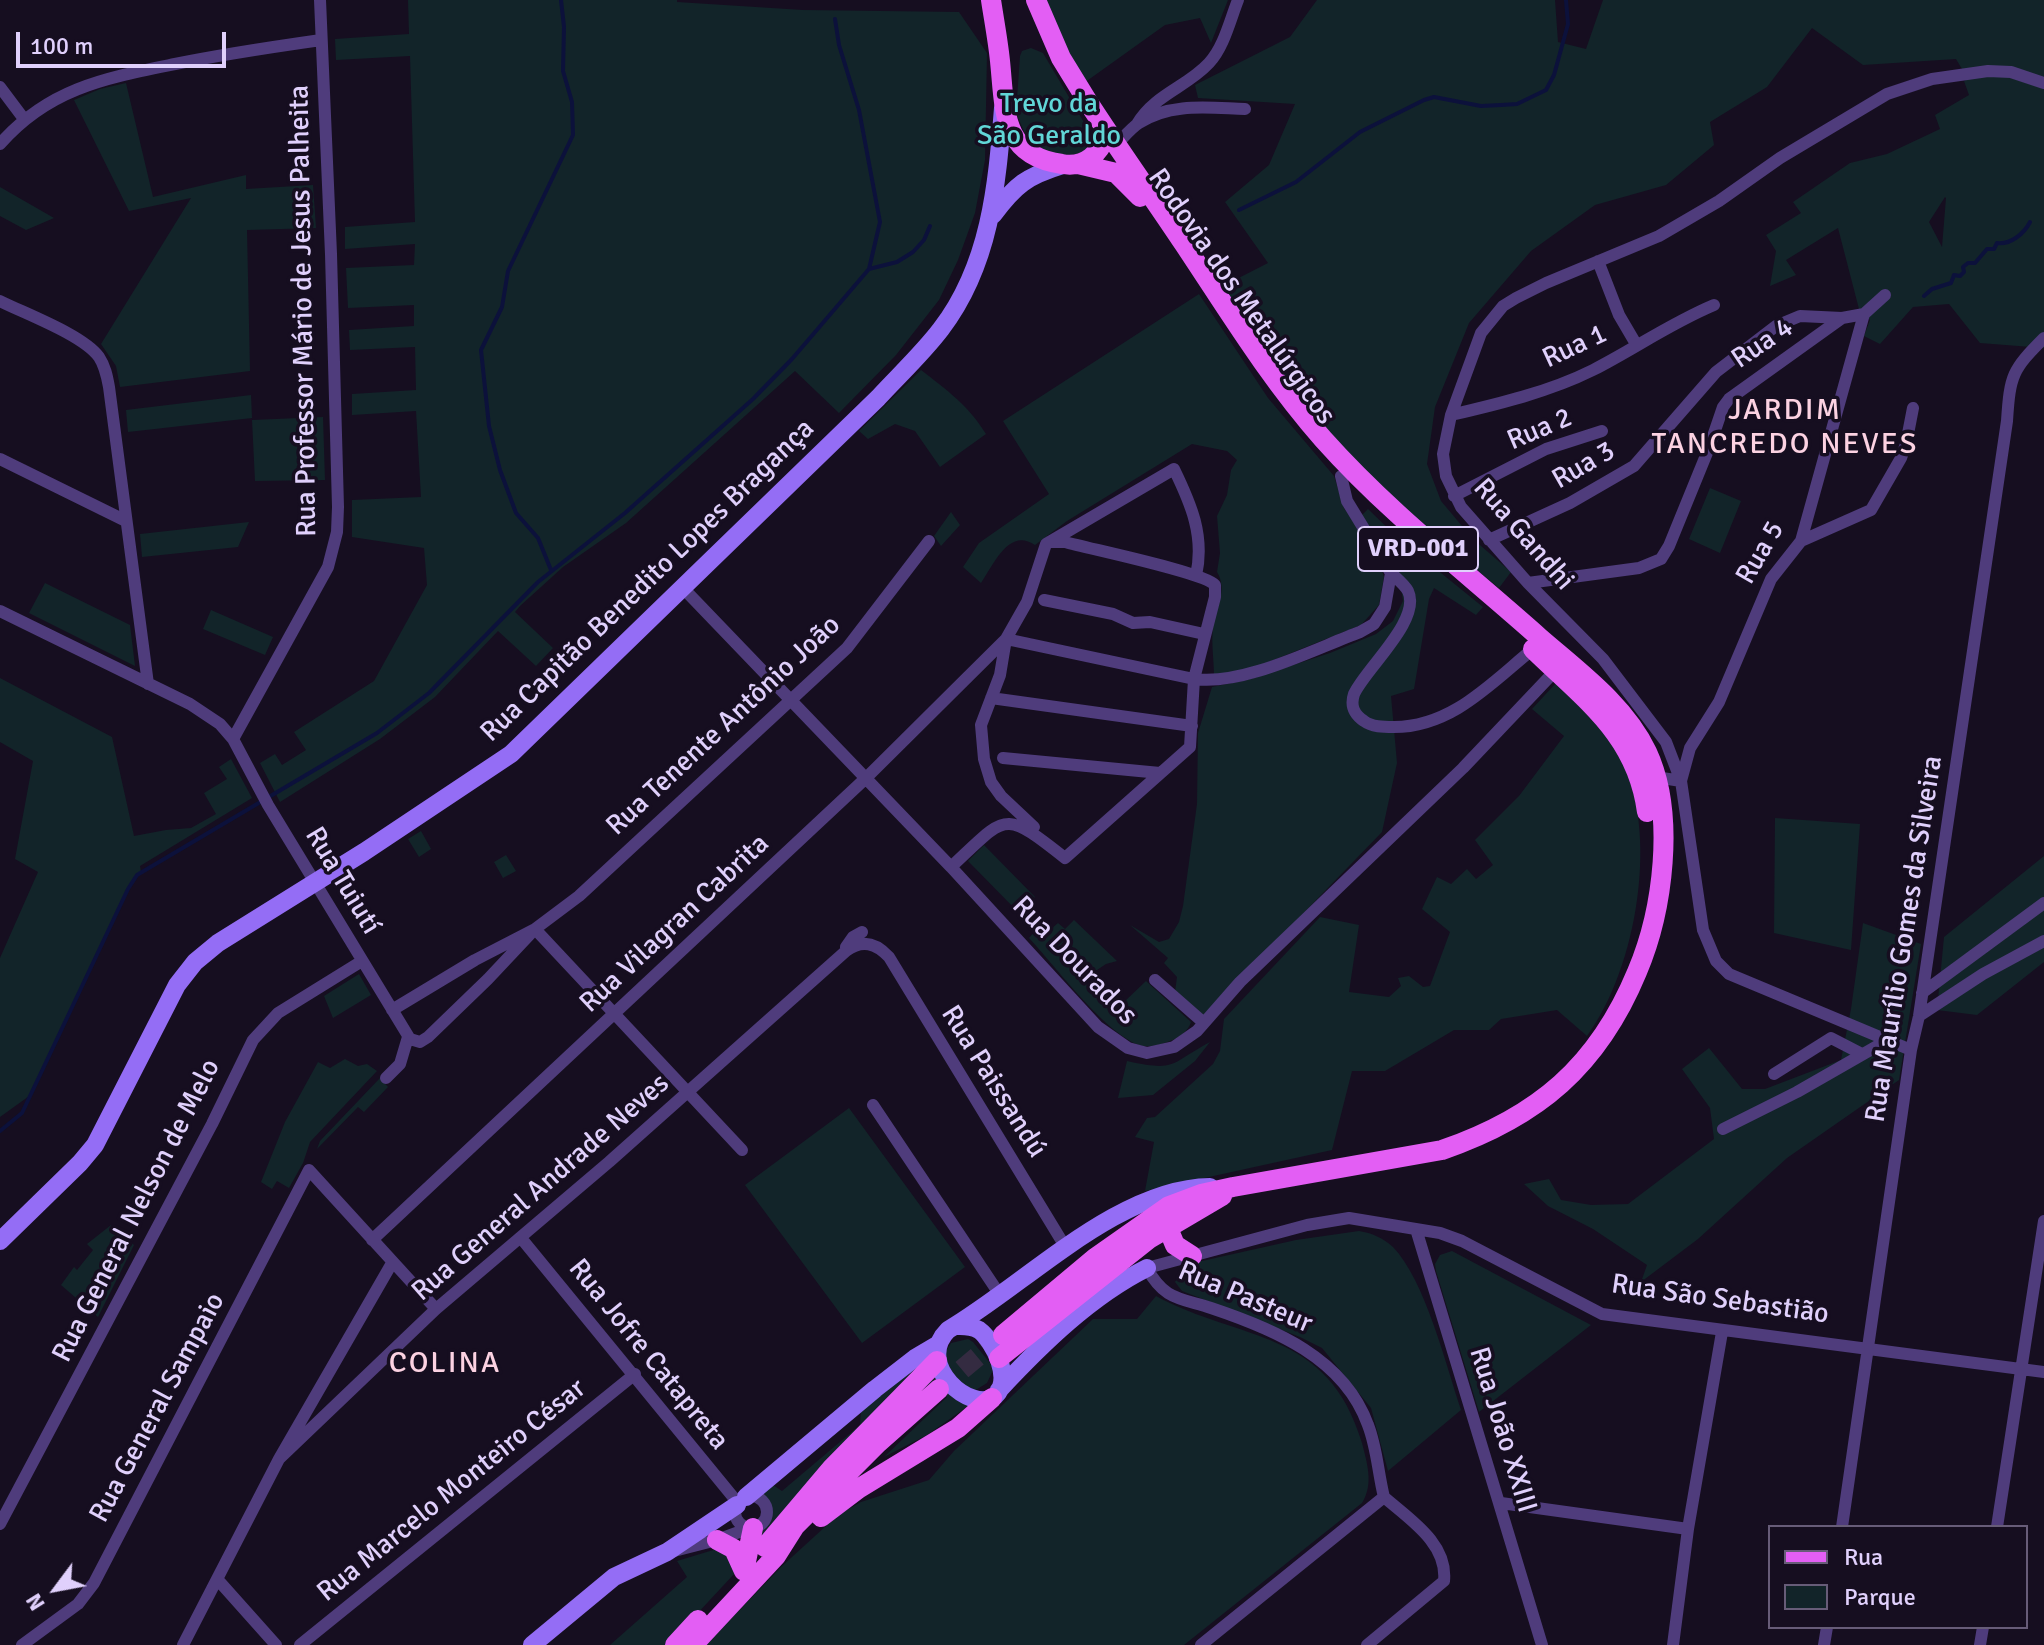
<!DOCTYPE html>
<html>
<head>
<meta charset="utf-8">
<style>
	body { margin:0 }
	#map { position:relative; width:2044px; height:1645px; overflow:hidden; background:#160e20; font-family:Signika,sans-serif }
	canvas { display:block }
	.legend { position:absolute; left:1768px; top:1525px; width:260px; height:104px; box-sizing:border-box; background:#160e20; border:2px solid #675c78; margin:0; padding:10px 14px; list-style:none; font-size:24px; color:#e0d0fc }
	.legend li { display:flex; align-items:center; gap:16px; height:40px }
	.legend b { width:40px; border:2px solid #675c78 }
	.north { position:absolute; left:16px; top:1549px; width:80px; height:80px; -webkit-text-stroke:6px #160e20; paint-order:stroke; rotate:238deg; font-size:22px; font-weight:700; line-height:32px; text-align:center; color:#e0d0fc }
	.north::after { content:''; display:block; margin:auto; width:28px; height:36px; background:#e0d0fc; clip-path:polygon(50% 0,100% 100%,50% 72%,0 100%) }
	.scale { position:absolute; left:16px; top:32px; width:210px; height:36px; box-sizing:border-box; border:4px solid #e0d0fc; border-top:0; padding-left:10px; font-size:24px; line-height:28px; white-space:nowrap; color:#e0d0fc; -webkit-text-stroke:6px #160e20; paint-order:stroke }
</style>
</head>
<body>
<div id="map">
<canvas width="2044" height="1645"></canvas>
<ul class="legend">
<li><b style="height:10px;background:#e35ef4"></b>Rua</li>
<li><b style="height:22px;background:#122429"></b>Parque</li>
</ul>
<div class="north">N</div>
<div class="scale">100 m</div>
</div>
<script>
const ctx = document.querySelector('canvas').getContext('2d');
ctx.lineJoin = 'round';
function paint(path, color) { ctx.fillStyle = color; ctx.fill(path, 'evenodd'); }
function stroke(path, color, width, dash) { ctx.strokeStyle = color; ctx.lineWidth = width; ctx.lineCap = dash ? 'butt' : 'round'; ctx.setLineDash(dash || []); ctx.stroke(path); }
function drawText(font, color, halo, rows, align = 'center') {
  ctx.font = font + ' Signika,sans-serif'; ctx.lineWidth = 7; ctx.setLineDash([]); ctx.textBaseline = 'middle'; ctx.strokeStyle = halo; ctx.fillStyle = color; for (const [text, x, y, turn = 0] of rows) {
    ctx.save(); ctx.translate(x, y); ctx.rotate((+turn || 0) * Math.PI / 180); ctx.textAlign = isNaN(turn) ? turn : align; if (halo) ctx.strokeText(text, 0, 0); ctx.fillText(text, 0, 0); ctx.restore();
  }
}
paint(new Path2D(`
	M 408,0 L 677,0 L 677,2 L 803,10 L 959,12 L 987,53 L 985,160 L 975,213 L 958,260 L 939,300 L 896,355 L 839,413 L 795,371 L 626,523 L 563,567 L 520,606 L 515,612 L 553,648 L 536,666 L 498,631 L 435,697 L 380,739 L 280,802 L 260,763 L 275,754 L 282,765 L 306,750 L 294,732 L 374,681 L 427,585 L 424,548 L 352,537 L 352,500 L 421,497 L 416,411 L 352,415 L 352,394 L 416,390 L 415,347 L 350,350 L 349,330 L 414,326 L 414,305 L 348,308 L 346,268 L 414,265 L 415,244 L 345,249 L 345,227 L 415,222 L 410,56 L 336,60 L 335,39 L 409,34 Z
	M 1046,0 L 1228,0 L 1211,43 L 1200,18 L 1165,25 L 1084,83 L 1076,70 Z
	M 1317,0 L 1555,0 L 1558,42 L 1586,49 L 1603,0 L 2044,0 L 2044,348 L 1980,343 L 1949,304 L 1913,307 L 1880,344 L 1864,336 L 1870,320 L 1859,309 L 1838,228 L 1786,260 L 1796,275 L 1770,286 L 1776,251 L 1766,235 L 1801,213 L 1793,202 L 1850,163 L 1887,154 L 1940,129 L 1935,115 L 1969,95 L 1964,81 L 1968,79 L 1956,59 L 1863,65 L 1812,28 L 1767,87 L 1710,122 L 1714,145 L 1666,185 L 1595,205 L 1531,251 L 1469,323 L 1435,407 L 1427,464 L 1441,501 L 1473,539 L 1511,572 L 1499,588 C 1442,541 1379,492 1331,435 C 1291,389 1258,337 1221,287 L 1268,263 L 1225,202 L 1269,165 L 1295,104 L 1198,98 L 1195,85 L 1290,37 ZM 1945,197 L 1946,198 L 1942,247 L 1929,222 Z
	M 1031,48 L 1043,53 L 1089,131 L 1094,143 L 1084,153 L 1060,156 L 1030,145 L 1016,113 L 1020,56 L 1022,51 Z
	M 126,83 L 153,197 L 246,175 L 246,189 L 313,185 L 316,228 L 247,230 L 250,371 L 120,387 L 116,366 L 101,344 L 191,198 L 129,211 L 74,100 L 100,89 Z
	M 0,187 L 54,218 L 26,230 L 0,216 Z
	M 1199,294 L 1268,398 L 1334,476 L 1344,508 L 1379,561 L 1384,577 L 1379,605 L 1361,625 L 1251,669 L 1214,677 C 1214,661 1211,643 1213,626 C 1216,607 1228,590 1217,572 L 1220,553 L 1217,516 L 1227,495 L 1231,470 L 1237,460 L 1227,451 L 1192,444 L 1067,521 L 1035,545 C 1009,527 994,564 981,583 L 963,567 L 979,543 L 1049,494 L 1003,421 Z
	M 921,370 C 948,391 968,405 986,434 L 940,467 L 915,431 L 895,424 L 868,439 L 859,431 Z
	M 251,395 L 252,418 L 128,432 L 126,410 Z
	M 323,417 L 325,480 L 255,481 L 252,420 Z
	M 1710,488 L 1741,501 L 1720,553 L 1689,539 Z
	M 1368,509 L 1399,539 L 1483,607 L 1476,615 L 1434,588 L 1429,599 L 1414,689 L 1391,696 L 1397,763 L 1382,832 L 1203,1017 L 1175,992 L 1177,977 L 1164,963 L 1168,958 L 1130,925 L 1159,942 L 1169,939 L 1179,922 L 1183,906 L 1197,804 L 1198,733 L 1212,687 L 1247,680 L 1330,653 L 1376,634 L 1393,621 L 1403,601 L 1399,573 L 1361,516 Z
	M 951,512 L 960,525 L 941,546 L 934,536 Z
	M 249,522 L 238,547 L 142,557 L 140,534 Z
	M 45,583 L 130,625 L 135,666 L 29,613 Z
	M 211,610 L 273,637 L 265,655 L 203,629 Z
	M 0,678 L 112,737 L 134,836 L 166,830 L 191,828 L 216,814 L 204,793 L 227,779 L 219,767 L 231,759 L 252,798 L 140,866 L 141,872 L 128,889 L 32,1094 L 0,1117 L 0,958 L 38,872 L 15,859 L 33,761 L 0,742 Z
	M 1556,683 C 1578,705 1604,728 1620,756 C 1660,832 1637,968 1587,1036 L 1557,1010 L 1501,1019 L 1489,1030 L 1454,1030 L 1385,1071 L 1352,1071 L 1332,1150 L 1145,1191 L 1154,1142 L 1135,1137 L 1147,1118 L 1155,1117 L 1213,1064 L 1220,1051 L 1224,1019 L 1320,917 L 1359,925 L 1349,992 L 1389,997 L 1401,986 L 1398,978 L 1409,976 L 1423,987 L 1430,986 L 1450,932 L 1422,909 L 1437,877 L 1451,884 L 1467,869 L 1476,879 L 1493,865 L 1475,840 L 1519,796 L 1564,736 L 1532,709 Z
	M 1775,818 L 1860,824 L 1851,950 L 1774,933 Z
	M 421,831 L 431,849 L 419,857 L 408,839 Z
	M 984,845 L 1035,897 L 1019,913 L 968,861 Z
	M 506,855 L 516,871 L 503,878 L 494,862 Z
	M 2044,856 L 2044,897 L 2040,900 L 2044,906 L 2044,962 L 1977,1015 L 1937,1010 L 1944,937 Z
	M 1074,920 L 1117,961 L 1106,964 L 1094,972 L 1124,1002 L 1146,981 L 1191,1022 C 1189,1030 1179,1038 1170,1041 C 1160,1045 1149,1048 1139,1045 C 1105,1033 1055,966 1029,938 L 1043,922 L 1051,929 L 1058,923 L 1065,929 Z
	M 1863,923 L 1921,944 L 1899,1080 L 1787,1158 L 1698,1239 L 1641,1282 L 1647,1265 L 1593,1229 L 1548,1206 L 1524,1184 L 1549,1179 L 1561,1200 L 1591,1205 L 1628,1204 L 1714,1139 L 1710,1108 L 1682,1069 L 1709,1048 L 1742,1089 L 1765,1089 L 1841,1060 L 1851,1009 Z
	M 359,974 L 371,995 L 333,1018 L 324,996 Z
	M 1210,1042 L 1195,1061 L 1153,1095 L 1118,1098 L 1127,1061 C 1177,1072 1169,1064 1210,1042 Z
	M 345,1059 L 358,1066 L 367,1064 L 377,1071 L 310,1142 L 303,1163 L 289,1188 L 277,1181 L 272,1189 L 261,1182 L 285,1122 L 318,1062 L 330,1068 Z
	M 380,1078 L 388,1087 L 364,1112 L 358,1107 L 317,1149 L 320,1141 Z
	M 849,1108 L 965,1267 L 862,1343 L 745,1185 Z
	M 111,1225 L 134,1245 L 98,1317 L 61,1285 L 74,1267 L 77,1270 L 93,1250 L 87,1244 Z
	M 1359,1231 C 1372,1233 1383,1238 1393,1247 C 1425,1280 1446,1365 1461,1410 L 1388,1471 L 1371,1408 L 1322,1348 L 1300,1337 L 1182,1291 L 1175,1282 L 1183,1268 L 1193,1263 L 1296,1240 Z
	M 1452,1251 L 1591,1325 L 1479,1412 L 1436,1271 L 1435,1264 L 1440,1255 Z
	M 1156,1296 C 1241,1342 1328,1328 1362,1443 C 1367,1463 1374,1484 1362,1503 L 1184,1645 L 706,1645 L 781,1567 L 838,1515 L 861,1502 L 929,1480 L 954,1451 L 1093,1319 L 1137,1319 Z
	M 968,1339 L 973,1342 L 994,1368 L 987,1383 L 974,1391 C 958,1383 948,1371 945,1353 L 951,1343 Z
	M 926,1362 L 755,1553 L 755,1535 C 772,1520 778,1510 759,1494 L 770,1483 L 782,1491 L 860,1425 L 861,1410 L 904,1376 Z
	M 933,1370 L 971,1404 L 927,1435 L 884,1457 L 947,1397 L 933,1381 L 856,1452 Z
	M 720,1548 L 725,1549 L 735,1573 L 668,1645 L 610,1645 L 687,1577 L 677,1561 Z`), '#122429');
stroke(new Path2D(`
	M 835,19 L 839,45 L 859,110 L 880,222 L 869,269
	M 1239,210 L 1296,182 L 1360,132 L 1424,100 L 1434,97 L 1481,106 L 1501,105 L 1517,104 L 1546,90 L 1554,75 L 1568,24 L 1566,0
	M 1924,296 L 1932,289 L 1951,283 L 1954,275 L 1960,276 L 1964,272 L 1963,267 L 1968,263 L 1975,263 L 1987,249 L 1994,249 L 1997,243 C 2010,245 2024,234 2030,222
	M 551,570 L 538,538 L 516,513 L 500,470 L 489,426 L 481,350 L 502,307 L 508,271 L 573,135 L 572,102 L 563,71 L 564,27 L 561,0
	M 0,1131 L 22,1113 L 128,889 L 137,875 L 377,733 L 429,693 L 538,582 L 625,513 L 753,399 L 792,359 L 869,269 L 897,262 L 913,252 L 924,240 L 930,226`), '#0c113b', 4);
stroke(new Path2D(`
	M 939,1389 L 1003,1335`), '#342b41', 20, [20, 10]);
stroke(new Path2D(`
	M 0,87 L 24,119
	M 1137,124 C 1155,94 1187,87 1209,63 C 1224,47 1230,20 1238,0
	M 0,144 C 49,88 106,78 175,64 C 224,54 272,47 321,40
	M 1116,145 C 1123,138 1131,128 1139,123 C 1171,102 1210,108 1245,109
	M 1598,261 L 1619,315 L 1636,344
	M 0,301 C 26,314 83,335 99,357 C 105,366 107,376 109,387 L 148,684
	M 1451,415 C 1498,404 1549,392 1593,370 C 1634,349 1671,323 1714,305
	M 0,459 L 126,521
	M 1454,496 L 1546,449 L 1602,431
	M 1489,540 L 1570,503 L 1634,466 L 1716,372 L 1776,326 L 1800,316 L 1842,318
	M 1801,541 L 1871,510 L 1901,458 L 1906,444 L 1913,408
	M 1391,573 C 1396,578 1404,584 1408,591 C 1422,620 1365,669 1354,694 C 1350,706 1354,714 1364,721 C 1372,727 1383,727 1394,727 C 1452,727 1491,683 1533,649
	M 1528,583 L 1639,568 L 1661,559 L 1669,546 L 1709,448 L 1723,407 L 1729,399 L 1842,318 L 1864,314 L 1885,295
	M 683,588 L 951,867 L 1098,1027 L 1128,1048 L 1147,1053 L 1174,1047 L 1197,1031 L 1240,982 L 1463,768 L 1555,671
	M 1044,600 L 1113,614 L 1133,623 L 1150,622 L 1204,634
	M 0,611 L 190,704 L 220,724 L 233,739 L 268,805 L 410,1039 L 420,1042 L 428,1037 L 488,979 L 535,929
	M 991,698 L 1192,726
	M 233,739 L 328,567 L 337,532 L 338,507 L 331,254 L 320,0
	M 1003,758 L 1160,773
	M 1656,777 L 1681,781 L 1690,748 L 1719,702 L 1771,579 L 1801,541 L 1864,314
	M 1034,827 L 1001,796 L 991,782 L 984,759 L 981,725 L 1000,675 L 1006,639 L 1027,602 L 1046,544 L 1174,469 C 1191,504 1205,536 1196,576
	M 951,867 C 1007,815 1002,808 1065,858 L 1190,747 L 1194,679 L 1215,597 L 1215,585 C 1203,572 1090,549 1065,542 L 1049,542
	M 535,929 L 742,1150
	M 846,947 L 853,937 L 862,932
	M 1155,980 L 1204,1023
	M 1922,993 L 2044,903
	M 392,1010 L 475,960 L 535,929 L 579,896 L 847,648 L 929,541
	M 1919,1016 L 1983,974 L 2044,941
	M 1911,1050 L 1729,974 L 1716,961 L 1703,930 L 1681,781 L 1666,742 L 1603,659 L 1528,583 L 1461,507 L 1446,476 L 1443,454 L 1451,415 L 1481,333 L 1503,306 L 1516,298 L 1546,283 L 1659,236 L 1719,201 L 1780,158 L 1887,94 L 1932,79 L 1988,71 L 2011,72 L 2044,83
	M 1774,1074 L 1831,1038 L 1862,1054
	M 386,1078 L 400,1064 L 408,1037
	M 873,1105 L 1000,1295
	M 1723,1129 L 1797,1092 L 1886,1041
	M 1416,1229 L 1542,1645
	M 521,1238 L 738,1503
	M 372,1240 L 866,778 L 1006,639 L 1194,679 C 1243,686 1314,649 1360,632 L 1374,624 L 1385,607 L 1391,573 L 1347,501 L 1341,476
	M 279,1459 L 436,1309 L 609,1162 L 846,951 C 862,939 876,943 889,957 L 1066,1248
	M735 1512a16 16 0 1 1 32 0a16 16 0 1 1-32 0Z
	M 1384,1497 C 1378,1473 1377,1448 1368,1425 C 1344,1358 1274,1329 1211,1308 C 1180,1298 1164,1300 1147,1268 L 1307,1225 L 1349,1218 L 1440,1233 L 1462,1241 L 1602,1314 L 2044,1372
	M 1501,1503 L 1688,1529
	M 0,1524 L 212,1124 L 253,1040 L 278,1013 L 362,961
	M 1842,1527 L 1911,1050 L 1919,1016 L 2007,421 C 2010,375 2012,370 2044,338
	M 1997,1527 L 2044,1221
	M 674,1551 L 717,1540 L 750,1528
	M 218,1580 L 276,1645
	M 22,1645 L 78,1604 L 94,1583 L 309,1170 L 436,1309
	M 183,1645 L 279,1459 L 392,1263
	M 300,1645 L 635,1374
	M 1201,1645 L 1384,1497
	M 1367,1645 L 1444,1581 C 1448,1543 1409,1519 1384,1497
	M 1673,1645 L 1688,1529 L 1722,1332
	M 1824,1645 L 1827,1627
	M 1980,1645 L 1983,1627`), '#4f3c7c', 12);
stroke(new Path2D(`
	M 993,215 C 1015,185 1027,176 1063,165
	M 0,1241 L 80,1163 L 95,1145 L 177,985 L 195,962 L 218,943 L 364,852 L 511,754 L 878,398 C 899,375 922,354 941,329 C 990,265 997,186 1003,108
	M 955,1326 C 963,1326 971,1325 979,1330 C 994,1341 1013,1380 995,1396 C 973,1415 913,1365 948,1330 C 1025,1285 1118,1188 1210,1187
	M 999,1390 C 1042,1344 1091,1296 1147,1268
	M 746,1497 L 875,1389 L 915,1358 L 937,1345
	M 532,1645 L 614,1577 L 667,1552 L 737,1505`), '#946df5', 18);
stroke(new Path2D(`
	M 991,0 C 994,20 998,41 1000,61 C 1005,109 1001,156 1062,164 C 1087,168 1099,153 1108,133
	M 1078,164 L 1116,173 L 1140,197
	M 1533,649 C 1585,700 1637,735 1647,812
	M 1167,1226 L 1175,1245 L 1192,1256
	M 1003,1335 L 1095,1258 L 1169,1206 L 1201,1194 L 1233,1187 L 1442,1150 C 1538,1117 1598,1066 1637,972 C 1663,911 1676,814 1647,752 C 1625,705 1578,671 1540,638 C 1466,572 1389,513 1323,439 C 1270,379 1228,310 1184,244 C 1152,196 1119,150 1088,102 L 1061,58 L 1036,0
	M 999,1358 L 1149,1239 L 1222,1196
	M 821,1517 L 858,1489 L 958,1428 L 992,1398
	M 717,1540 L 734,1549 L 744,1571
	M 765,1547 L 832,1468 L 937,1361
	M 744,1571 L 753,1528
	M 675,1645 L 698,1620
	M 693,1645 L 776,1556 L 795,1526 L 878,1443 L 939,1389`), '#e35ef4', 20);
for (const [x, y, w] of [
	[1418,549,120]
]) { const box = new Path2D(); box.roundRect(x - w / 2, y - 22, w, 44, 6); ctx.fillStyle = '#160e20'; ctx.fill(box); stroke(box, '#e0d0fc', 2); }
drawText('bold 26px', '#e0d0fc', null, [
	["VRD-001",1418,549]
]);
drawText('28px', '#61d6d7', '#160e20', [
	["Trevo da",1049,105],
	["São Geraldo",1049,137]
]);
drawText('28px', '#e0d0fc', '#160e20', [
	["Rodovia dos Metalúrgicos",1241,297,55],
	["Rua Professor Mário de Jesus Palheita",304,311,-91],
	["Rua 4",1763,344,-34],
	["Rua 1",1575,347,-25],
	["Rua 2",1540,430,-23],
	["Rua 3",1584,466,-30],
	["Rua Gandhi",1523,535,49],
	["Rua 5",1761,553,-60],
	["Rua Capitão Benedito Lopes Bragança",648,581,-44],
	["Rua Tenente Antônio João",724,726,-43],
	["Rua Tuiutí",342,881,59],
	["Rua Vilagran Cabrita",675,924,-43],
	["Rua Maurílio Gomes da Silveira",1905,939,-81],
	["Rua Dourados",1074,961,46],
	["Rua Paissandú",993,1082,58],
	["Rua General Andrade Neves",541,1188,-41],
	["Rua General Nelson de Melo",137,1211,-63],
	["Rua Pasteur",1245,1298,23],
	["Rua São Sebastião",1720,1300,8],
	["Rua Jofre Catapreta",648,1355,51],
	["Rua General Sampaio",158,1408,-62],
	["Rua João XXIII",1502,1430,73],
	["Rua Marcelo Monteiro César",452,1491,-39]
]);
ctx.letterSpacing = '2px';
drawText('30px', '#fcd2e2', '#160e20', [
	["JARDIM",1785,411],
	["TANCREDO NEVES",1785,445],
	["COLINA",445,1364]
]);
ctx.letterSpacing = '0px';
</script>
</body>
</html>
